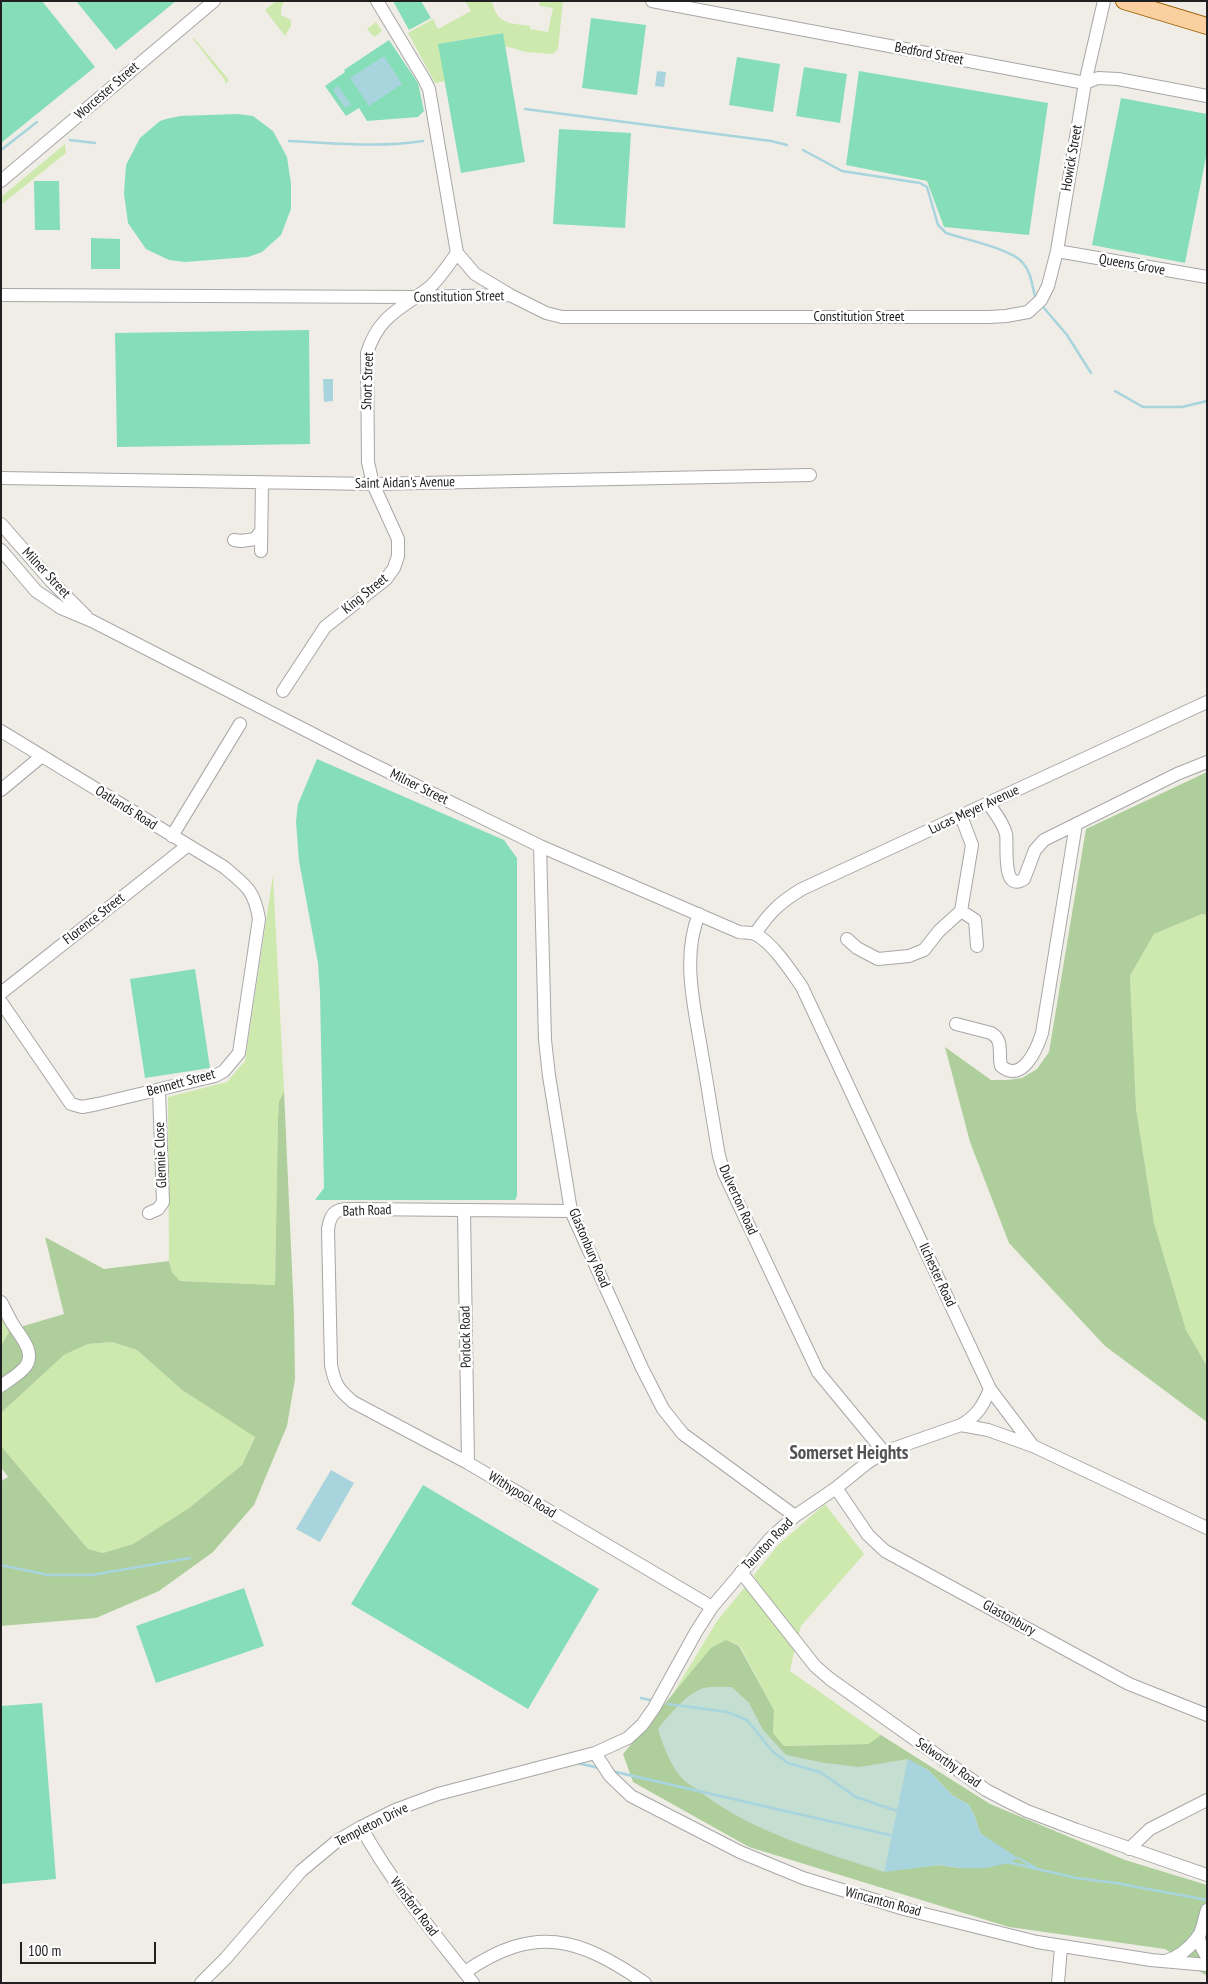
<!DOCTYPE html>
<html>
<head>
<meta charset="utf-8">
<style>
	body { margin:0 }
	#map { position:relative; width:1208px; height:1984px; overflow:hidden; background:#f0ede7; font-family:"PT Sans Narrow",sans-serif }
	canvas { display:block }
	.frame { position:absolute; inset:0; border:2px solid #202020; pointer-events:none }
	.scale { position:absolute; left:20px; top:1942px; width:136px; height:22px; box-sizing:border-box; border:2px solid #202020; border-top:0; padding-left:6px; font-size:15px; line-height:18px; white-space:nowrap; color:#202020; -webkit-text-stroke:4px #fff; paint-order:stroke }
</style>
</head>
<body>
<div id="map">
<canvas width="1208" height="1984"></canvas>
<div class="frame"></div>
<div class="scale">100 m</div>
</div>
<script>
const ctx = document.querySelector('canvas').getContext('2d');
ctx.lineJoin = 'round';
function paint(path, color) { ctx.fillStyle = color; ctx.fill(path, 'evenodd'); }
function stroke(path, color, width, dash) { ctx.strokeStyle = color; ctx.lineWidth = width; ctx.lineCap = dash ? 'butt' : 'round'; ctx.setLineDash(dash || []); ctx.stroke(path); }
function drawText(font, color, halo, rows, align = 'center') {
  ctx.font = font + ' "PT Sans Narrow",sans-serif'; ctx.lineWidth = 5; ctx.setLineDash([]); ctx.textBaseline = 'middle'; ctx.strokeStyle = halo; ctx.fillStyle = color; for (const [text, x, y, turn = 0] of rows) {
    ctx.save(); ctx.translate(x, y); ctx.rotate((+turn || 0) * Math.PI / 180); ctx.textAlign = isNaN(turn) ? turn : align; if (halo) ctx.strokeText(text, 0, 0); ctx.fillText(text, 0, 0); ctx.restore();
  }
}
paint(new Path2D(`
	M 276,1 L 284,1 L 281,9 L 281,15 L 291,20 L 291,26 L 285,36 L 265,10 Z
	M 465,1 L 492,1 C 497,26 512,23 530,26 L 530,29 L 548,32 L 553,8 L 539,6 L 540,1 L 563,1 L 558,49 L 552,54 L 526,52 L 505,46 L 502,33 L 439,44 L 445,81 L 435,83 L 408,33 L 433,19 L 438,29 L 471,11 Z
	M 376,22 L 382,31 L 374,37 L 367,29 Z
	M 194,38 L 229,80 L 225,84 L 225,80 L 193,39 Z
	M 65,144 L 66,153 L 1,205 L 1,197 Z
	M 273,875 L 284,1091 L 279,1102 L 278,1117 L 275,1285 L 180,1281 L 172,1272 L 169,1261 L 168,1097 L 227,1082 L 245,1061 Z
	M 1202,914 L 1207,915 L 1207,1366 L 1186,1330 L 1154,1223 L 1136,1108 L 1130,976 L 1154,934 Z
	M 1,1314 L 10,1330 L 1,1346 Z
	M 112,1342 L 137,1350 L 182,1390 L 255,1436 L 242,1465 L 189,1508 L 133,1544 L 103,1553 L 88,1549 L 1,1446 L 1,1413 L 64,1355 L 88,1344 Z
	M 825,1504 L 864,1554 L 801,1626 L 798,1637 L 759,1588 L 754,1575 L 778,1545 Z
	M 745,1587 L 795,1648 L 790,1671 L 881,1735 L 868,1744 L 784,1746 L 773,1733 L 774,1710 L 740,1646 L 726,1640 L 671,1697 L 717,1621 Z`), '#cee9ae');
paint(new Path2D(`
	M 1207,772 L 1207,915 L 1202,914 L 1154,934 L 1130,976 L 1136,1108 L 1154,1223 L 1186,1330 L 1207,1366 L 1207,1422 L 1105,1346 L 1009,1243 L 970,1142 L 945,1047 L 991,1080 L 1007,1080 L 1022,1078 L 1037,1069 L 1049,1052 L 1086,829 Z
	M 284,1091 L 294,1314 L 295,1379 L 287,1426 L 254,1505 L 213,1552 L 159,1591 L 96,1618 L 1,1626 L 1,1481 L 8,1477 L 1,1467 L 1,1446 L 88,1549 L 103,1553 L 133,1544 L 189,1508 L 242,1465 L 255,1437 L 182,1390 L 137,1350 L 112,1342 L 88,1344 L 64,1355 L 1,1413 L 1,1346 L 10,1330 L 64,1314 L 45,1237 L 104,1269 L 169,1261 L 172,1272 L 180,1281 L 275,1285 L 278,1117 L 279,1102 Z
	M 726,1640 L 739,1646 L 774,1710 L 773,1733 L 784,1746 L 868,1744 L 881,1735 L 990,1804 L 1125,1860 L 1207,1885 L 1207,1976 L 1165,1949 L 1009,1927 L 749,1847 L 633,1782 L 623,1754 L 711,1648 ZM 908,1760 L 928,1770 L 952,1795 L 969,1805 L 975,1817 L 980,1833 L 990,1841 L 960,1868 L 939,1865 L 884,1871 Z`), '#aecf9c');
paint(new Path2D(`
	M 732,1687 L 749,1703 L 763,1730 L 786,1755 L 825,1763 L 859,1767 L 908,1759 L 884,1872 C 821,1851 753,1833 699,1791 C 694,1787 686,1783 681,1777 C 670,1764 663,1746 658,1729 C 668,1716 688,1692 704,1688 C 713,1686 723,1687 732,1687 Z`), '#c4ded1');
paint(new Path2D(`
	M 1,1 L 42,1 L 95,67 L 1,143 Z
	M 76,1 L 176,1 L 116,50 Z
	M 393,1 L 421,1 L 431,18 L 409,30 Z
	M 591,18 L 646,25 L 637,95 L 582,88 Z
	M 503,33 L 525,162 L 461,173 L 438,44 Z
	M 389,40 L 418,83 L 424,111 L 418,117 L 367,121 L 359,108 L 346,116 L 325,86 L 345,72 L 344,70 Z
	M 737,57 L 780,64 L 773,112 L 729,105 Z
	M 804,67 L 847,74 L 840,123 L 796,116 Z
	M 859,71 L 1048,103 L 1029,235 L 944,227 L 927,181 L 846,165 Z
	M 1121,98 L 1207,114 L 1207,152 L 1185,263 L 1092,245 Z
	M 237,114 L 253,116 L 273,131 L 287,157 L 291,184 L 291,209 L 281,235 L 262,252 L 248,257 L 185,262 L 169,260 L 146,249 L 128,223 L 124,194 L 126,165 L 140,138 L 160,121 L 166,119 L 180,116 Z
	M 559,129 L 631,133 L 625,228 L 553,224 Z
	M 34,181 L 59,181 L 60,230 L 35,230 Z
	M 91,238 L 120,239 L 120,269 L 91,269 Z
	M 309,330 L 310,444 L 117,447 L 115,333 Z
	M 317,759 L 504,840 L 517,858 L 517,1196 L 515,1200 L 315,1200 L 324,1188 L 320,993 L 318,963 L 299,861 L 296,821 L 298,804 Z
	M 195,969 L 210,1068 L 145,1078 L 130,979 Z
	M 423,1485 L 599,1589 L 528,1709 L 351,1604 Z
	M 244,1588 L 264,1646 L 156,1683 L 136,1626 Z
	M 42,1703 L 56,1879 L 1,1884 L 1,1706 Z`), '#86deb8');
paint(new Path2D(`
	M 384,56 L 402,84 L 369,106 L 350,78 Z
	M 657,71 L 666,72 L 664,87 L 655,86 Z
	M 338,86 L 351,105 L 345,108 L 333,90 Z
	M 323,379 L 333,379 L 333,401 L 324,402 Z
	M 331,1470 L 354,1483 L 320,1542 L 296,1529 Z
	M 908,1759 L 928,1770 L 952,1795 L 969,1805 L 975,1817 L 980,1833 L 1018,1858 L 1009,1863 L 986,1868 L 960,1868 L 939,1865 L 884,1872 Z`), '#a8d4dd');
stroke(new Path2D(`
	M 525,109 L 771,141 L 787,145
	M 70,140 L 95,143
	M 289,141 C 334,143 379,148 423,141
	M 1,150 L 37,122
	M 803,150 L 842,171 L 920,183 L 927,187 L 938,225 L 946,233 C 964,239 1012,249 1023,263 C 1031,272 1032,285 1035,296
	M 1044,308 L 1067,335 L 1091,373
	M 1115,391 L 1143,407 L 1182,407 L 1207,401
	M 1,1565 L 48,1575 L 92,1575 L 190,1558
	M 641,1698 L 650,1700
	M 668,1704 L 727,1712 L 747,1720 L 773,1752 L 788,1763 L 820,1772 L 856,1797 L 897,1811
	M 577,1763 L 599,1768
	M 578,1763 L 600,1768
	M 611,1771 L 894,1836
	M 612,1771 L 894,1836
	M 1007,1862 L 1076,1878 L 1116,1883 L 1207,1900
	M 1009,1862 L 1038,1869 L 1018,1858`), '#a8d4dd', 2.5);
const minor = new Path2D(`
	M 377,1 L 424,79 L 429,89 L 457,253 L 475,274 L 510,295
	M 652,1 L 1085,83 L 1098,78 L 1118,79 L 1207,96
	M 1,181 L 214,1
	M 1057,251 L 1207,277
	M 1,295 L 414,297 L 510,295 L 546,313 L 562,317 L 988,317 L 1006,316 L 1028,312 L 1041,300 L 1048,286 L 1057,251 L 1085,83 L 1104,1
	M 1,478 L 373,484 L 810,475
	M 1,524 L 51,581 L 86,616
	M 234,540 L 241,541 L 255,539 L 261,531
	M 1,550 L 36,591 L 61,608 L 92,621 L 358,757 L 540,846 L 739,932 C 744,933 750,932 755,934 C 772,942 791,971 802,987 L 990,1389 L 1033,1446 L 1207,1528
	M 261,551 L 262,482
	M 283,691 L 325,627 L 386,579 L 394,568 L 398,556 L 398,539 L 373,484 L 368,462 L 367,353 C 379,315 401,309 430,287 C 440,278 449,264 457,253
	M 1,731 L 224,867 C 246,886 254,889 259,919 L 239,1053 L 224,1071 L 215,1076 L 98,1104 L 82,1107 L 71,1104 L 1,1002
	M 1,790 L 42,756
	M 988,803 C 995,813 1003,822 1006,834 C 1008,843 1001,894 1024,879 L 1035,850 L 1044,840 L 1177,774 L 1207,762
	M 172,836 L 240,724
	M 540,846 L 545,1040 L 549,1076 L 571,1211 L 642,1368 L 663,1409 L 683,1434 L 795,1516
	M 961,911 L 975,920 L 977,946
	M 699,914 C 681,958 695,1010 702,1054 C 708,1088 713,1122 719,1156 L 724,1173 L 818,1372 L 884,1452
	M 755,934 C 769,913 780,902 802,889 L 1207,702
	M 847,939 L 857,948 L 878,959 L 909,956 L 924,950 L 939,931 L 961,911 L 972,845 L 961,816
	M 1,993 L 187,846
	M 956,1024 L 991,1033 C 1004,1040 998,1053 1001,1066 C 1022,1084 1037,1049 1042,1033 L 1076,824
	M 464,1211 L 468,1463
	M 571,1211 L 356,1209 C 338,1209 331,1209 328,1229 L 331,1365 C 335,1385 338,1389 353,1402 L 468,1463 L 712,1607
	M 149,1213 L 158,1209 L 163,1202 L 159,1091
	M 1,1302 C 5,1309 8,1316 12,1323 C 19,1335 36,1351 26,1366 C 20,1374 9,1380 1,1386
	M 961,1425 L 988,1430 L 1033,1446
	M 836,1488 L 868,1535 L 885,1551 L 1129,1684 L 1207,1715
	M 741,1572 L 815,1666 L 830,1679 L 986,1790 L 1007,1801 L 1027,1811 L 1077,1830 L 1207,1875
	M 595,1753 L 610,1776 L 631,1796 L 740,1852 L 803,1878 L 904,1909 L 1037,1942 L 1151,1960 L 1207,1965
	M 361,1827 C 392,1883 433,1932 473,1983
	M 1129,1849 L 1150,1829 L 1207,1800
	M 1198,1936 L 1202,1948 L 1207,1957
	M 1165,1961 C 1178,1958 1190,1947 1198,1937 C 1203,1930 1204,1918 1207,1910
	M 465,1972 C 535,1924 578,1937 645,1983
	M 201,1983 L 226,1958 L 301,1871 L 337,1841 L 361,1827 L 395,1810 L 438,1794 L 595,1753 L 628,1738 L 642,1725 L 654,1708 L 696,1632 L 712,1607 L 770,1539 L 795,1516 L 836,1488 L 867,1463 L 884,1452 L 961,1425 C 977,1416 983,1406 990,1389
	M 1058,1983 L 1061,1947`);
const major = new Path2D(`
	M 1124,1 L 1207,26`);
stroke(minor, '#a7a7a7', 14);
stroke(major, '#9a6002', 18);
stroke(minor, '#fff', 12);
stroke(major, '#fbd0a1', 16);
drawText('14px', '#202020', '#fff', [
	["Bedford Street",929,54,11],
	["Worcester Street",107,91,-41],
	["Howick Street",1072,158,-80],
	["Queens Grove",1132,265,10],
	["Constitution Street",459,297,-1],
	["Constitution Street",859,317],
	["Short Street",368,381,-88],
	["Saint Aidan's Avenue",405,483,-1],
	["Milner Street",46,573,47],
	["King Street",365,594,-39],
	["Milner Street",419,787,26],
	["Oatlands Road",126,808,32],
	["Lucas Meyer Avenue",974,810,-25],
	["Florence Street",94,919,-38],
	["Bennett Street",181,1083,-15],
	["Glennie Close",161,1155,-92],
	["Dulverton Road",738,1200,66],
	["Bath Road",367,1211,-2],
	["Glastonbury Road",589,1248,67],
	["Ilchester Road",937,1275,65],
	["Porlock Road",466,1337,-91],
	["Withypool Road",522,1495,31],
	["Taunton Road",768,1544,-46],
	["Glastonbury",1009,1618,29],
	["Selworthy Road",948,1763,35],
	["Templeton Drive",372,1825,-27],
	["Wincanton Road",883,1902,15],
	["Winsford Road",414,1907,53]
]);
drawText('bold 19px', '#535353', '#fff', [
	["Somerset Heights",849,1454]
]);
</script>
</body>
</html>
